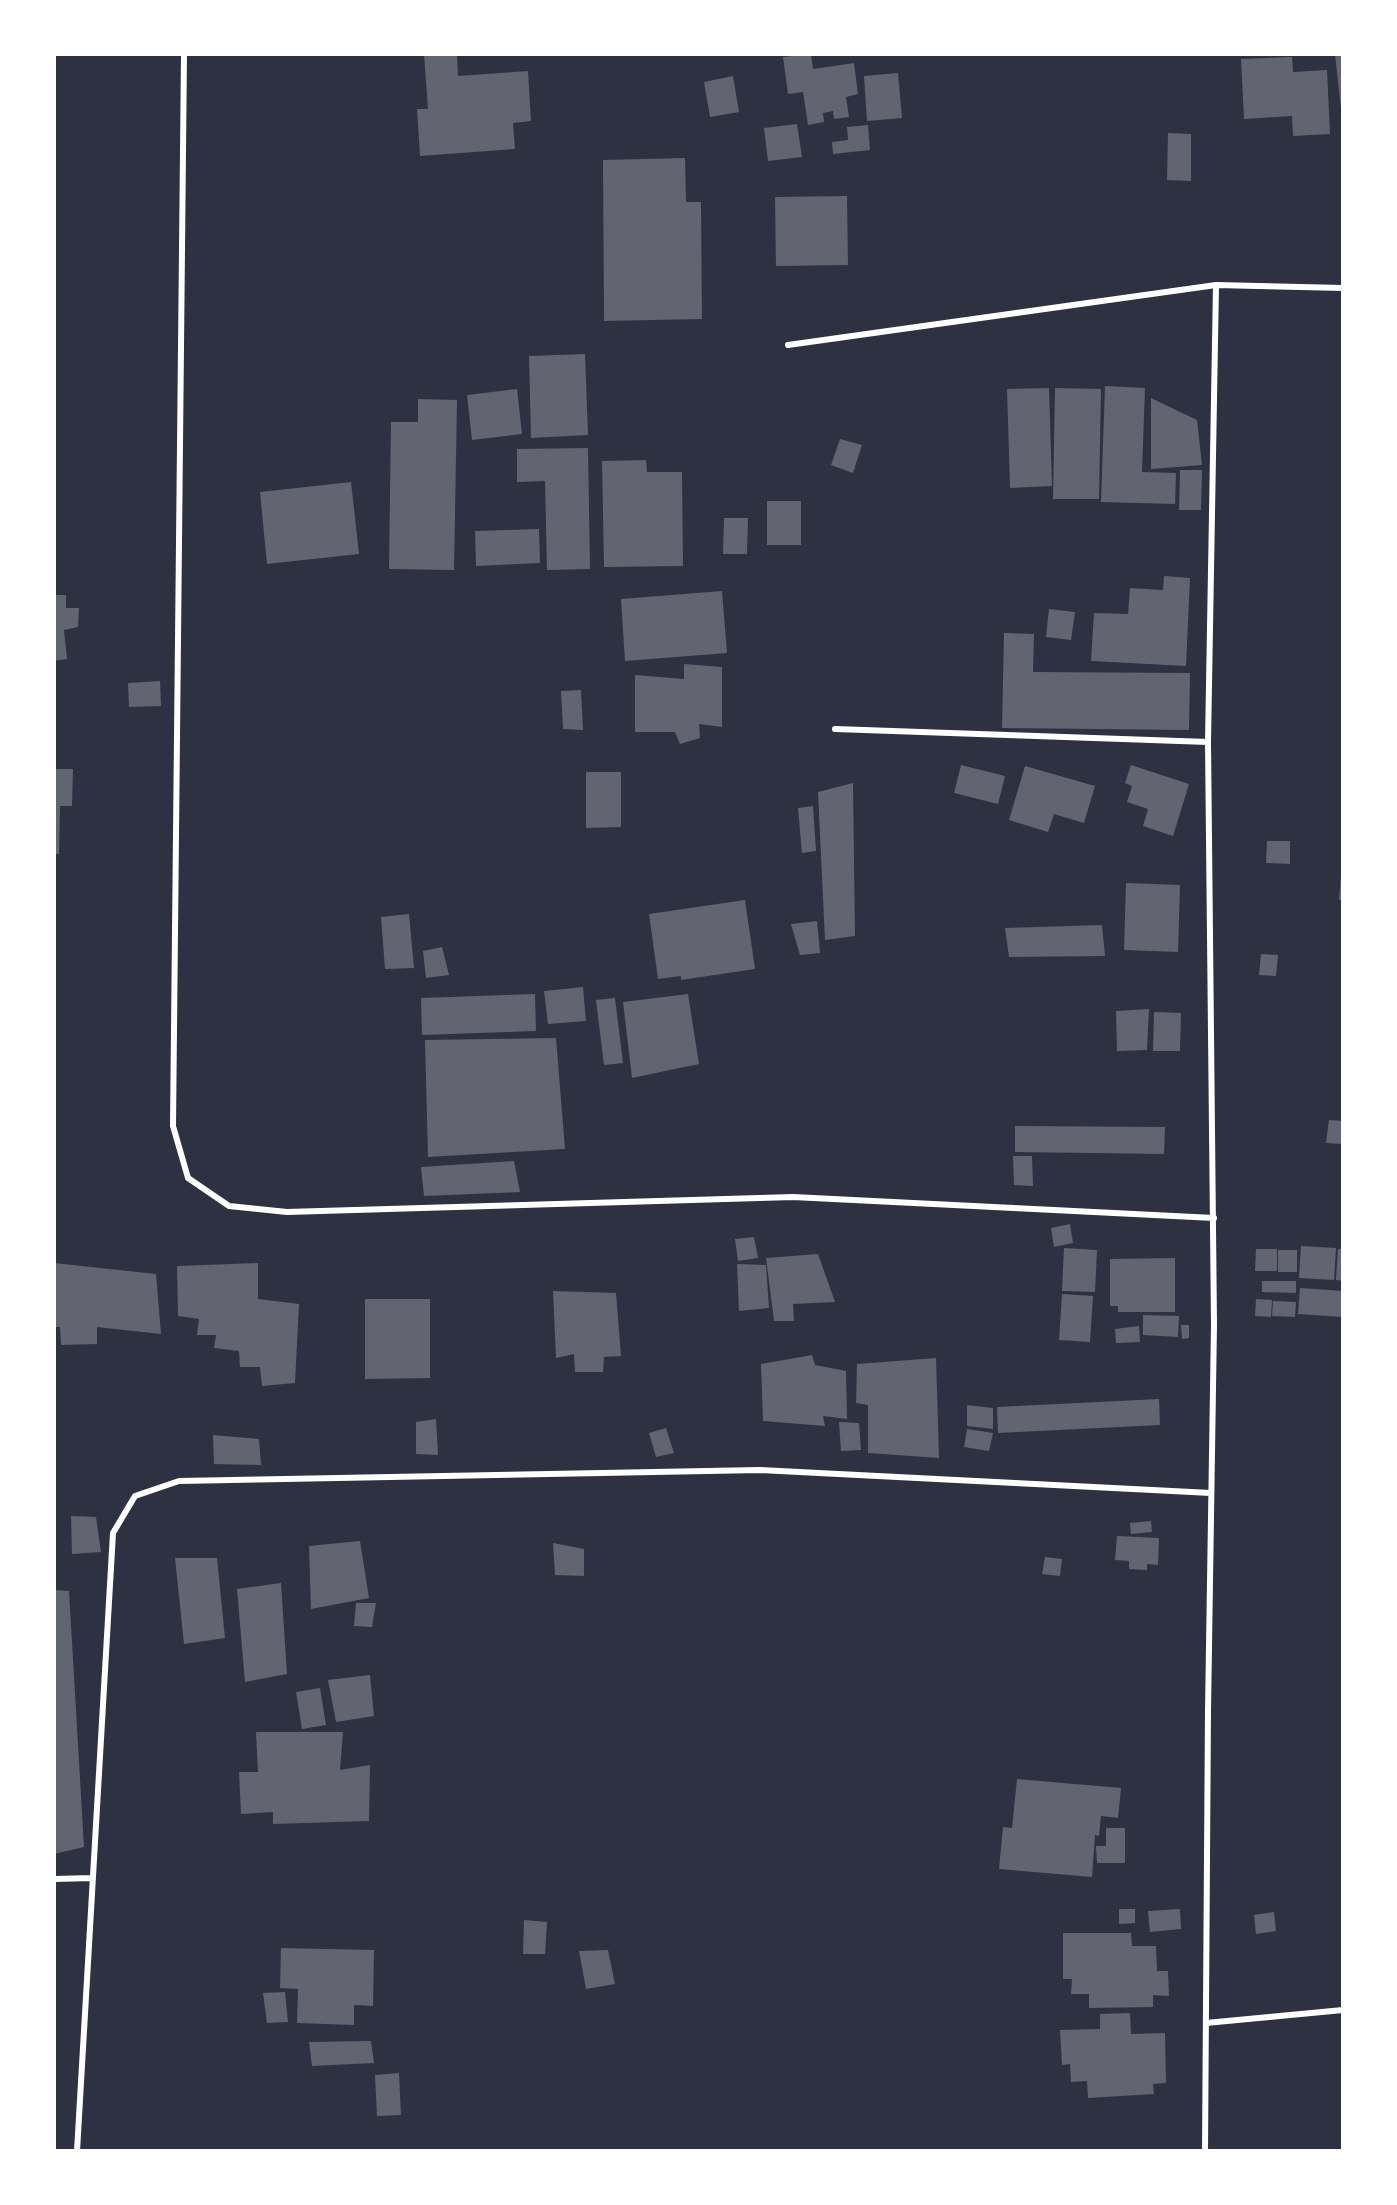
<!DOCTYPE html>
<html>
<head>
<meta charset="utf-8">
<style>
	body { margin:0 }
	#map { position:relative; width:1397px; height:2205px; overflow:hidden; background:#2d3142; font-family:"Fira Sans",sans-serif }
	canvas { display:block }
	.frame { position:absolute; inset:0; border:56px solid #fff; pointer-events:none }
</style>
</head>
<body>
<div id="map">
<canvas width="1397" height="2205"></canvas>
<div class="frame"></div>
</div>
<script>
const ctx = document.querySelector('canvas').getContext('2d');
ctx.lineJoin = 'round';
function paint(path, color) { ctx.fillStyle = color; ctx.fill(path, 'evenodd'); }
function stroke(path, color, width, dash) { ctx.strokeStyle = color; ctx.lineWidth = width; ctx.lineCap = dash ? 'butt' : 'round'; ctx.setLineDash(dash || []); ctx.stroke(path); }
paint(new Path2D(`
	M 424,54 L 457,54 L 458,76 L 528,71 L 531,121 L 513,123 L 515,149 L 420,156 L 417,109 L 428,109 Z
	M 811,54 L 813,69 L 854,63 L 858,94 L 846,97 L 849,117 L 834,119 L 833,111 L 823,113 L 824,122 L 808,125 L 803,92 L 788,94 L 783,57 Z
	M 1335,54 L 1343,54 L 1343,108 L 1341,108 Z
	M 1292,57 L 1293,72 L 1327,70 L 1330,134 L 1293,136 L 1292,116 L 1244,119 L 1241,59 Z
	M 898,73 L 902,118 L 867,121 L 864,76 Z
	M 733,76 L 739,112 L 710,117 L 704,82 Z
	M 797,124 L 802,157 L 768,161 L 764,128 Z
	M 868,125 L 870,150 L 833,154 L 832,142 L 848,140 L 847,127 Z
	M 1168,133 L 1191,134 L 1191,181 L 1167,180 Z
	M 685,158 L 686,202 L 701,202 L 702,319 L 604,321 L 603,160 Z
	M 847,196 L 848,265 L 776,266 L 775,197 Z
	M 585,354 L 588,435 L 531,438 L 529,356 Z
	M 1105,386 L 1145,388 L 1142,472 L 1176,473 L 1175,504 L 1101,502 Z
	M 1049,388 L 1052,486 L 1010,488 L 1007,389 Z
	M 1055,388 L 1101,389 L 1099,499 L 1053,499 Z
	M 517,389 L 522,434 L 472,440 L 467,395 Z
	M 1151,398 L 1197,420 L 1202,465 L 1151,469 Z
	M 418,399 L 457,400 L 454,570 L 389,569 L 391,422 L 418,422 Z
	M 840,439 L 862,445 L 853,473 L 831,465 Z
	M 588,448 L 590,569 L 547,570 L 545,481 L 517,482 L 517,449 Z
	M 646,460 L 647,472 L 682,472 L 683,566 L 604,567 L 602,461 Z
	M 1180,470 L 1202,470 L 1201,510 L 1179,510 Z
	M 351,482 L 359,554 L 267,564 L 260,492 Z
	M 767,501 L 801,501 L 801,545 L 767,545 Z
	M 724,518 L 748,518 L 747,554 L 723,554 Z
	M 539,529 L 540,563 L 476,566 L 475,531 Z
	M 1164,576 L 1190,578 L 1186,666 L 1091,661 L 1094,613 L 1128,614 L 1130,588 L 1163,590 Z
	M 722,591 L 727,653 L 625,661 L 621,599 Z
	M 54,595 L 66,595 L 66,608 L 79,608 L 78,627 L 64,630 L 67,659 L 54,661 Z
	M 1049,609 L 1075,612 L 1071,640 L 1046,637 Z
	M 1004,633 L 1034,634 L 1033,672 L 1190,673 L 1189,730 L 1002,728 Z
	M 684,664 L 722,667 L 722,727 L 699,724 L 700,738 L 680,744 L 675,732 L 635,732 L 635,675 L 684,679 Z
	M 160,681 L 161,706 L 129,707 L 128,683 Z
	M 581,690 L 583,730 L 563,729 L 561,691 Z
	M 961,765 L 1005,776 L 998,804 L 954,793 Z
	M 1131,765 L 1189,784 L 1173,836 L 1143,826 L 1148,809 L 1127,802 L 1132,786 L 1125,783 Z
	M 1025,766 L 1095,786 L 1084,823 L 1054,814 L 1048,832 L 1009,820 Z
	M 54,769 L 73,769 L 72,806 L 60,806 L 59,854 L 54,854 Z
	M 586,772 L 621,772 L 621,827 L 586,828 Z
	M 853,783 L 855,936 L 825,940 L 818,792 Z
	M 813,806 L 816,851 L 802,853 L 798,808 Z
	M 1267,841 L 1290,841 L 1290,864 L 1266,863 Z
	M 1341,875 L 1343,875 L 1343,900 L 1339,900 Z
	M 1126,883 L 1180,885 L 1178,952 L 1124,950 Z
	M 745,900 L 755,969 L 681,980 L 681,976 L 658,979 L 649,914 Z
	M 409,914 L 414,968 L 385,969 L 381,917 Z
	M 817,921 L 820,953 L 800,955 L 791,924 Z
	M 1102,925 L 1105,956 L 1009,957 L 1005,928 Z
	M 442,947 L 449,975 L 426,978 L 423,951 Z
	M 1261,954 L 1278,955 L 1276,976 L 1259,975 Z
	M 583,987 L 586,1021 L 548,1024 L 544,991 Z
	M 535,994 L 536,1031 L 422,1035 L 421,998 Z
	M 688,994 L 699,1064 L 632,1078 L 623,1002 Z
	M 615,998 L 623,1063 L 604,1065 L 596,1000 Z
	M 1149,1009 L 1147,1050 L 1117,1051 L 1116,1011 Z
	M 1154,1012 L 1181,1013 L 1180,1051 L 1153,1051 Z
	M 556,1038 L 565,1149 L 428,1157 L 425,1040 Z
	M 1329,1120 L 1343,1121 L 1343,1144 L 1326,1143 Z
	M 1015,1126 L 1165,1127 L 1164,1154 L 1015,1152 Z
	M 1013,1156 L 1032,1156 L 1033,1186 L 1014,1185 Z
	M 514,1161 L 520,1192 L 424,1196 L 421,1167 Z
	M 1070,1224 L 1073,1243 L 1054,1247 L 1051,1228 Z
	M 754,1237 L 758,1258 L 738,1261 L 735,1239 Z
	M 1301,1246 L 1336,1248 L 1334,1280 L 1299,1278 Z
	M 1064,1248 L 1097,1250 L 1095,1292 L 1062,1291 Z
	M 1256,1249 L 1277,1249 L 1277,1271 L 1255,1271 Z
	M 1338,1249 L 1343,1249 L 1343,1281 L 1336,1280 Z
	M 1278,1250 L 1297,1250 L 1297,1272 L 1278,1272 Z
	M 818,1254 L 835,1302 L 793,1304 L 794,1321 L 774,1321 L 766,1258 Z
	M 1175,1258 L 1175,1312 L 1118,1312 L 1118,1306 L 1110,1306 L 1110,1259 Z
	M 54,1263 L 156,1274 L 161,1334 L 97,1327 L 97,1344 L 61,1345 L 60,1327 L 54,1327 Z
	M 258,1263 L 258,1299 L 299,1304 L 295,1383 L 262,1386 L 260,1367 L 240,1367 L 239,1351 L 214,1348 L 216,1335 L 197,1335 L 199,1319 L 178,1316 L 177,1266 Z
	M 737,1264 L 766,1265 L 769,1308 L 739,1311 Z
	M 1262,1281 L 1296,1281 L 1296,1293 L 1262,1292 Z
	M 1300,1288 L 1343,1291 L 1343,1317 L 1298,1314 Z
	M 553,1291 L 616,1293 L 621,1356 L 604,1357 L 603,1372 L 575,1372 L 574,1354 L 556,1358 Z
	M 1062,1294 L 1093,1296 L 1090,1342 L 1059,1340 Z
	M 365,1299 L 430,1299 L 430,1378 L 365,1379 Z
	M 1256,1299 L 1272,1300 L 1271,1317 L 1255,1316 Z
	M 1273,1301 L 1296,1302 L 1295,1317 L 1272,1316 Z
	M 1143,1315 L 1179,1316 L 1178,1337 L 1143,1335 Z
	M 1181,1325 L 1189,1325 L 1189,1338 L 1182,1339 Z
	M 1139,1326 L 1140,1342 L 1116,1343 L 1115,1329 Z
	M 812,1355 L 815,1365 L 846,1371 L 847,1419 L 823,1416 L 825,1426 L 763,1421 L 761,1364 Z
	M 936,1358 L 939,1458 L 868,1453 L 868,1405 L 856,1403 L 857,1364 Z
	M 1159,1399 L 1160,1425 L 998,1433 L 997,1407 Z
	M 967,1405 L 993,1408 L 993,1429 L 967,1426 Z
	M 436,1419 L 438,1455 L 416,1454 L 416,1422 Z
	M 839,1422 L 859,1423 L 861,1450 L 841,1451 Z
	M 666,1428 L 674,1453 L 656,1457 L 649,1433 Z
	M 967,1429 L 993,1433 L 989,1451 L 964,1447 Z
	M 213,1435 L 259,1439 L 261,1465 L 214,1464 Z
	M 71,1516 L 96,1517 L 101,1552 L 72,1554 Z
	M 1151,1521 L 1152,1532 L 1131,1534 L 1130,1523 Z
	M 1117,1536 L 1159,1538 L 1158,1565 L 1147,1564 L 1147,1570 L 1129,1569 L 1129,1561 L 1115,1560 Z
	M 360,1541 L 369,1598 L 311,1609 L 309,1546 Z
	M 553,1543 L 584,1549 L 584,1576 L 555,1575 Z
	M 1045,1557 L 1062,1559 L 1060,1576 L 1042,1574 Z
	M 175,1558 L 217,1558 L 225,1638 L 184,1644 Z
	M 281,1583 L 287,1674 L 245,1682 L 237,1589 Z
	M 54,1590 L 69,1591 L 84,1847 L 54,1854 Z
	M 356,1603 L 376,1603 L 372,1627 L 354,1626 Z
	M 370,1675 L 374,1716 L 336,1722 L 328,1680 Z
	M 320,1688 L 326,1725 L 302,1729 L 296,1692 Z
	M 256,1732 L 343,1732 L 340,1770 L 370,1765 L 369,1821 L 273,1824 L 273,1812 L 241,1814 L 239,1772 L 258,1772 Z
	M 1017,1779 L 1121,1788 L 1118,1818 L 1101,1816 L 1099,1836 L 1095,1835 L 1092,1877 L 999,1869 L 1003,1827 L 1012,1828 Z
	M 1106,1828 L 1125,1828 L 1125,1863 L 1097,1863 L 1096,1846 L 1106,1846 Z
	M 1119,1909 L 1135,1909 L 1135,1923 L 1119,1924 Z
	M 1180,1909 L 1181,1929 L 1150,1932 L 1148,1911 Z
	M 1274,1912 L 1276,1931 L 1256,1934 L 1254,1915 Z
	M 524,1920 L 547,1922 L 545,1954 L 523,1954 Z
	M 1063,1933 L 1131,1933 L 1132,1946 L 1156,1946 L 1157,1971 L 1168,1971 L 1169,1996 L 1153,1995 L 1153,2007 L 1089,2008 L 1089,1994 L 1071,1994 L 1072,1979 L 1063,1979 Z
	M 281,1948 L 374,1950 L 373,2006 L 354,2005 L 354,2025 L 297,2023 L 298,1989 L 280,1988 Z
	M 608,1950 L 615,1984 L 586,1989 L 579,1951 Z
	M 285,1992 L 288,2022 L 267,2023 L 263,1993 Z
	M 1130,2013 L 1131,2034 L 1165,2033 L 1166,2083 L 1153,2084 L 1154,2094 L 1088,2098 L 1087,2081 L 1071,2082 L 1070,2064 L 1062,2065 L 1060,2030 L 1100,2029 L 1100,2014 Z
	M 371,2041 L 374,2063 L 312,2066 L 309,2042 Z
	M 399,2073 L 401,2115 L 377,2116 L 375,2075 Z`), '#626471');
stroke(new Path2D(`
	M 184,54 L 173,1126 L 188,1178 L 229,1206 L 287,1212 L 793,1197 L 1214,1218
	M 788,345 L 1216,285 L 1343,288
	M 835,729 L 1208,742
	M 54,1879 L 92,1878
	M 1206,2023 L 1343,2010
	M 77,2151 L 113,1533 L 135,1496 L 179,1481 L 760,1470 L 1211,1493
	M 1205,2151 L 1208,1711 L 1214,1324 L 1208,742 L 1216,285`), '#fff', 6);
</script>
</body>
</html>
